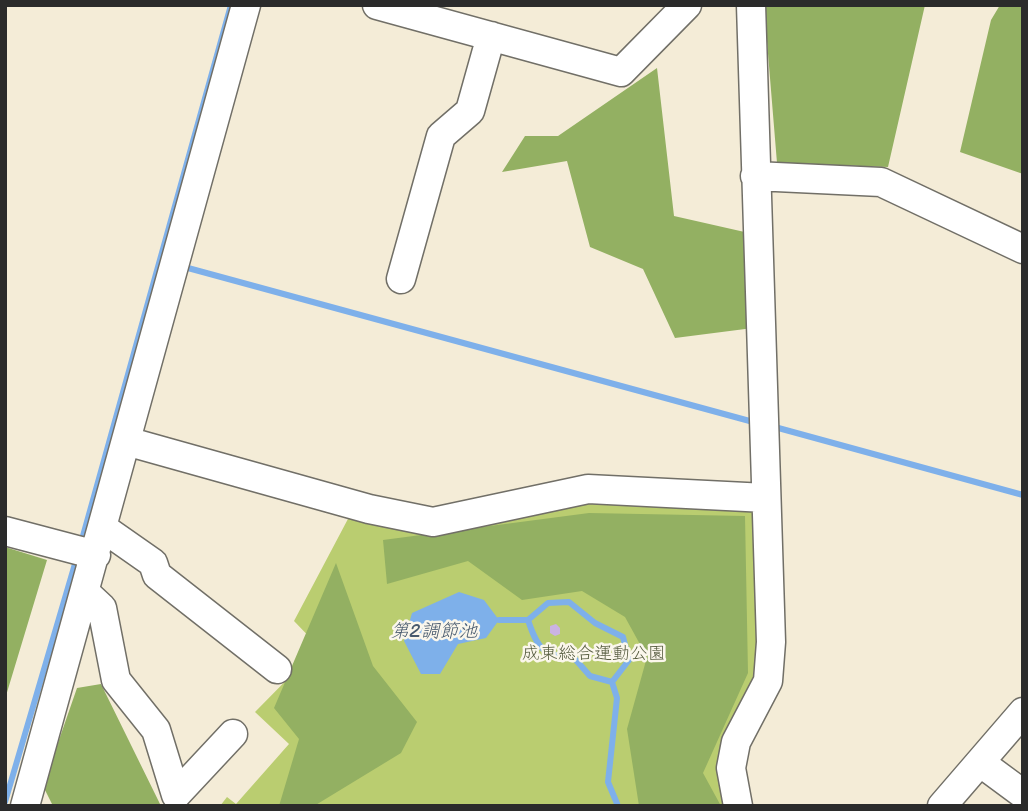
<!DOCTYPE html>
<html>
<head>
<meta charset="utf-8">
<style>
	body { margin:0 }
	#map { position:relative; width:1028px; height:811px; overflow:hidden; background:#f4ecd7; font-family:"Balsamiq Sans",sans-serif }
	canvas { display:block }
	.frame { position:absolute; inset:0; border:7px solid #2b2b2b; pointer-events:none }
</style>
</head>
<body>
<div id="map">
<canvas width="1028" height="811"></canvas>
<div class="frame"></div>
</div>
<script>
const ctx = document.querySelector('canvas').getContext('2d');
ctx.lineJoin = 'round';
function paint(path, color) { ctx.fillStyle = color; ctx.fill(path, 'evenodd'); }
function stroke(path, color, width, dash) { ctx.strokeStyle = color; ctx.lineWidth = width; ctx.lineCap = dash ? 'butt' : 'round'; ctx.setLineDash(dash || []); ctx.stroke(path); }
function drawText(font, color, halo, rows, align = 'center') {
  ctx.font = font + ' "Balsamiq Sans","Klee One",sans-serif'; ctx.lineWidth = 5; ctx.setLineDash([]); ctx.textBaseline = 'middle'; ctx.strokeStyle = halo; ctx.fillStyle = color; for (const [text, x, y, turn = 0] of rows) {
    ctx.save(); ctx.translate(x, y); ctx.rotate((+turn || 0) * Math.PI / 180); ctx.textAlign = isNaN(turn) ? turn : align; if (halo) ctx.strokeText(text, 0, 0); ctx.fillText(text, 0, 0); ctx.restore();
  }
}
paint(new Path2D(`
	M 589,500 L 756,507 L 763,661 L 729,806 L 220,806 L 227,797 L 236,804 L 289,744 L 255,712 L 319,647 L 294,621 L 349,517 Z`), '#bacd70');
paint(new Path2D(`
	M 764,5 L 925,5 L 888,167 L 777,163 Z
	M 1000,5 L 1023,5 L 1023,174 L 960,152 L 991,20 Z
	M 657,68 L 674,216 L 749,233 L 753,328 L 675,338 L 643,269 L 590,247 L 567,161 L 502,172 L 525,136 L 558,136 Z
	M 589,513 L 745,516 L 748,673 L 703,773 L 721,806 L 639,806 L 627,729 L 647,657 L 625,617 L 582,591 L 522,600 L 468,561 L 387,584 L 383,540 Z
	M 5,547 L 47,560 L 5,699 Z
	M 336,563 L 373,666 L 417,722 L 401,753 L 314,806 L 279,806 L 299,739 L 274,708 Z
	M 101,684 L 161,806 L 53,806 L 43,786 L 77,688 Z`), '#93b062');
paint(new Path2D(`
	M 459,592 L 484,600 L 499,620 L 486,638 L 458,644 L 440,674 L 421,674 L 404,641 L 412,613 Z`), '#7eb0ea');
stroke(new Path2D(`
	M 188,268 L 757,423
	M 771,426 L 1023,495
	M 81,543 L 231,5
	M 499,620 L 528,620 C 538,650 543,655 575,659 L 590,676 L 612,682 L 617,698 L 608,782 L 618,806
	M 528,620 L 548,603 L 569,602 L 595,623 L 623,637 L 629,660 L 612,682
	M 5,802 L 77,557`), '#7eb0ea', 6);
paint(new Path2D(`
	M 556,624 L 560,628 L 560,634 L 555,636 L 550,633 L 550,626 Z`), '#cbb3e3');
const minor = new Path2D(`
	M 377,5 L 621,72 L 687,5
	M 755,176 L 881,182 L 1023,249
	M 401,279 L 441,136 L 470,111 L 491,36
	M 126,441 L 369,509 L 433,522 L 588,489 L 766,498
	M 103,528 L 153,563 L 157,575 L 277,669
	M 5,531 L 96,555
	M 86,593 L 102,608 L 116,680 L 156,730 L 176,795 L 233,734
	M 981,763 L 1023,794
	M 25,806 L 246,5
	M 738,806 L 731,768 L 736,742 L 768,681 L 771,642 L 751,5
	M 942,806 L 1023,712`);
stroke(minor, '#716f67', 31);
stroke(minor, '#fff', 28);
drawText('18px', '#565c40', '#fbf7ec', [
	["成東総合運動公園",594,654]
]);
drawText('italic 19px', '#485a6e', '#fbf7ec', [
	["第2調節池",434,632]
]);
</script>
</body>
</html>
